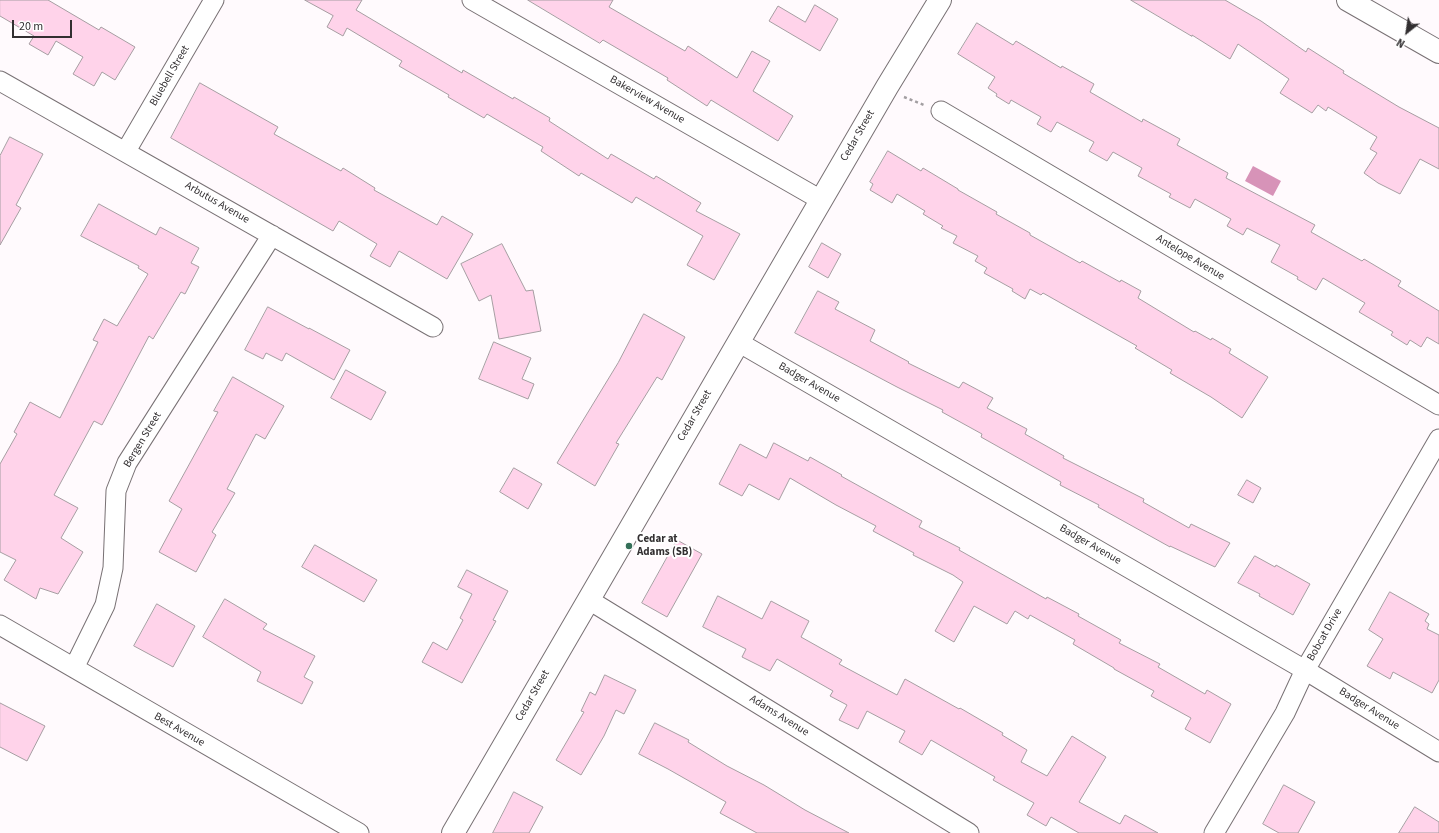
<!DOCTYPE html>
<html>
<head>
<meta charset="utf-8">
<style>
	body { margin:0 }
	#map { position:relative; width:1439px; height:833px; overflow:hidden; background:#fffafd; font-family:"Source Sans 3",sans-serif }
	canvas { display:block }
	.north { position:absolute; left:1387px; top:12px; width:40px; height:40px; -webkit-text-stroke:3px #fff; paint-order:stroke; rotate:210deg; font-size:11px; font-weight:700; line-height:16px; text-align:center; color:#322f31 }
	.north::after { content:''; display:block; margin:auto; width:14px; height:18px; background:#322f31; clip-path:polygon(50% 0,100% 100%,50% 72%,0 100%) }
	.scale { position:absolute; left:12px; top:20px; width:60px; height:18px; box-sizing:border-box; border:2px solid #322f31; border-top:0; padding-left:5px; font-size:12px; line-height:14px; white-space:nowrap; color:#322f31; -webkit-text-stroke:3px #fff; paint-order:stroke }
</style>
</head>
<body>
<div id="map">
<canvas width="1439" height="833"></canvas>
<div class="north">N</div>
<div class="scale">20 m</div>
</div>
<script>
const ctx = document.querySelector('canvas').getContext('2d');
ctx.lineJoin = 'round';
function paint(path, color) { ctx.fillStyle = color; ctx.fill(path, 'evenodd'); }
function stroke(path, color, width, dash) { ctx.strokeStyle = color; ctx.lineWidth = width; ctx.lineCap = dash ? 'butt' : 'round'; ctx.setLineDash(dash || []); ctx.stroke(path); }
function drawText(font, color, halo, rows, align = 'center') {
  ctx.font = font + ' "Source Sans 3",sans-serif'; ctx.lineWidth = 4; ctx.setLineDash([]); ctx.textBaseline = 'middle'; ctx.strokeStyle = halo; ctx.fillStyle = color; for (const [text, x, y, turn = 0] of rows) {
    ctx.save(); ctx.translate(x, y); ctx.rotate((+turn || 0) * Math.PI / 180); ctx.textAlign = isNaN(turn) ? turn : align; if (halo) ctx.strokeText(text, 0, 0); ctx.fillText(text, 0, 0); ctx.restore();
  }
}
paint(new Path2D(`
	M 1253,166 L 1281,181 L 1273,196 L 1245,181 Z`), '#d793b8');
const building = new Path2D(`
	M 0,0 L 48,0 L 99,30 L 101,27 L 135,47 L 115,80 L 102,72 L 94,86 L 73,74 L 83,57 L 56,41 L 48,55 L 29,44 L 34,36 L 0,16 Z
	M 305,0 L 362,0 L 356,10 L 462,73 L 463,70 L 513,99 L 514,97 L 550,118 L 549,121 L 608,159 L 611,154 L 654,179 L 656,176 L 701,203 L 696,211 L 740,234 L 714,280 L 687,265 L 703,236 L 636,197 L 632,203 L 581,173 L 579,176 L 541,151 L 543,147 L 487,114 L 484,118 L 448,97 L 449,95 L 399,66 L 402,61 L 347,28 L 343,36 L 327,27 L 333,16 Z
	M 528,0 L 613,0 L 609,7 L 685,51 L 688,46 L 737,78 L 752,51 L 770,61 L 753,91 L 793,116 L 778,141 L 711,100 L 707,106 L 667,80 L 668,78 L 603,40 L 600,43 Z
	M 1131,0 L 1225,0 L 1261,21 L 1306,52 L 1308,48 L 1344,71 L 1343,73 L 1399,107 L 1439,128 L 1439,169 L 1420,159 L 1400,194 L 1378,183 L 1364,173 L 1377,153 L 1370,149 L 1377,137 L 1328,107 L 1326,111 L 1318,105 L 1312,113 L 1280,93 L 1289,79 L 1238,44 L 1230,59 L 1192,35 L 1192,36 Z
	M 815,5 L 838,19 L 820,51 L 769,21 L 778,6 L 805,22 Z
	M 977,23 L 1013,45 L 1016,41 L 1061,68 L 1062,66 L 1094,84 L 1090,92 L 1142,122 L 1143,119 L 1180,139 L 1177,145 L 1228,173 L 1226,178 L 1315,225 L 1311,232 L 1362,261 L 1364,259 L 1401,281 L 1398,286 L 1439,311 L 1439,344 L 1427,337 L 1421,347 L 1410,340 L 1407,345 L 1391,335 L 1393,332 L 1359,312 L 1365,303 L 1323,278 L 1316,290 L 1297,279 L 1298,277 L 1271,262 L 1280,245 L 1247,228 L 1243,235 L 1227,226 L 1231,219 L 1195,199 L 1190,208 L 1169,197 L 1171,194 L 1138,176 L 1142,168 L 1113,152 L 1107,161 L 1089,151 L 1094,142 L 1057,122 L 1051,132 L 1037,124 L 1041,117 L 1011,100 L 1009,104 L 996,96 L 997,94 L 988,88 L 995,77 L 958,54 Z
	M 200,83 L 278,127 L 274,134 L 341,171 L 343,168 L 375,188 L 374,190 L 437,225 L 442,216 L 473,234 L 447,279 L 399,251 L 390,267 L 370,256 L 377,244 L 339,221 L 333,231 L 171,138 Z
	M 10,137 L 43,154 L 16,205 L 21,208 L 0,245 L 0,156 Z
	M 888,151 L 921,171 L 923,168 L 958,189 L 958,190 L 997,212 L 996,214 L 1030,233 L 1030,235 L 1080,263 L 1082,261 L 1120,282 L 1121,280 L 1141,291 L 1138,298 L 1194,332 L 1195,331 L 1211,340 L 1212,338 L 1231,349 L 1229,353 L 1268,377 L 1242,418 L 1211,397 L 1170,373 L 1172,370 L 1135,348 L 1137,346 L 1043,293 L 1041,295 L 1030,289 L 1025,299 L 1012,291 L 1013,289 L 984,273 L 987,268 L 975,261 L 978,256 L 953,243 L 957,236 L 941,228 L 943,226 L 923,214 L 925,211 L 897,194 L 892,203 L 870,190 L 873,184 L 870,182 Z
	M 99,204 L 156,235 L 160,227 L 199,248 L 191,263 L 199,267 L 185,294 L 181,292 L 153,339 L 149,336 L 102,425 L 94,421 L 54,495 L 78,508 L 61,538 L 83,552 L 58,594 L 40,588 L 36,599 L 4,580 L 16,560 L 0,552 L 0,464 L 17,434 L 14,432 L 30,402 L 60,418 L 98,342 L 93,340 L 104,319 L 117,326 L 148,274 L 138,268 L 139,266 L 81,236 Z
	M 822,243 L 841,254 L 828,278 L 809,267 Z
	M 502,244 L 526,291 L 533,290 L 541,331 L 499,339 L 491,295 L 479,301 L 461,264 Z
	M 818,291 L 839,302 L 835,309 L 875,330 L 870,341 L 909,362 L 908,363 L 959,388 L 963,382 L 993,398 L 987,408 L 1027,429 L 1025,434 L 1064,456 L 1063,458 L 1144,499 L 1143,502 L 1189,528 L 1191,524 L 1230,543 L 1215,567 L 1170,546 L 1170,547 L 1098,507 L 1099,505 L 1060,485 L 1061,482 L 981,437 L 982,434 L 942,412 L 943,410 L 897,387 L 795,333 Z
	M 268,307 L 309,329 L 309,328 L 350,350 L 334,380 L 286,353 L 282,361 L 266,353 L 263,359 L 245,350 Z
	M 644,314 L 685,337 L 662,380 L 657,377 L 616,443 L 619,444 L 595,486 L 557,463 L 618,363 Z
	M 494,342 L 531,358 L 522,379 L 534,384 L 528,399 L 479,379 Z
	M 346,370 L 386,392 L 371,420 L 331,398 Z
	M 233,377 L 284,406 L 265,439 L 256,434 L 227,489 L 235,493 L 212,532 L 216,535 L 196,572 L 159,552 L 182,509 L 169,501 L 218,412 L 214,411 Z
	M 774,443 L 808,461 L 810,457 L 842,475 L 841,476 L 922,521 L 919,527 L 960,548 L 959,550 L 1046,599 L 1047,597 L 1079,614 L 1078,616 L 1121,640 L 1119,643 L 1160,664 L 1158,667 L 1205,694 L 1207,690 L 1231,704 L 1210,743 L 1185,729 L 1191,718 L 1151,696 L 1154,691 L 1114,669 L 1114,668 L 1073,644 L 1075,640 L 1030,615 L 1028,619 L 1015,611 L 1007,624 L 974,606 L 954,642 L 935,631 L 963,582 L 953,575 L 913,555 L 914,553 L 873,531 L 876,526 L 836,505 L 790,478 L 779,500 L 749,484 L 742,496 L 719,484 L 740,444 L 766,458 Z
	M 514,468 L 542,484 L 528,509 L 500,492 Z
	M 1247,480 L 1261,488 L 1253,503 L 1238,495 Z
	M 677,540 L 702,554 L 667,617 L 642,603 Z
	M 315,545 L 377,580 L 364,602 L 302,567 Z
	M 1255,556 L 1275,567 L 1276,565 L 1310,584 L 1293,615 L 1259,596 L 1260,594 L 1238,583 Z
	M 467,570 L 508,591 L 493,620 L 496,621 L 462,683 L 422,662 L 433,642 L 447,650 L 463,620 L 460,618 L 472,594 L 458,587 Z
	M 1390,592 L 1429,614 L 1425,621 L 1429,624 L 1427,629 L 1439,635 L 1439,680 L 1432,693 L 1393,672 L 1390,679 L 1367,666 L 1383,639 L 1369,630 Z
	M 718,596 L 762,619 L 771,601 L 809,621 L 801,637 L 842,660 L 839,664 L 897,695 L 905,679 L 959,709 L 960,708 L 1003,733 L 1002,735 L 1027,750 L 1021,762 L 1047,776 L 1072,736 L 1106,757 L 1079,802 L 1120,824 L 1125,815 L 1158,833 L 1079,833 L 1051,817 L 1046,826 L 1027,815 L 1034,803 L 993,780 L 995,777 L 931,740 L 922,755 L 899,742 L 905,731 L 867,711 L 858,729 L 839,720 L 847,705 L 830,696 L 833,691 L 777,659 L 770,671 L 742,657 L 746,649 L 703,627 Z
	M 225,599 L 267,624 L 263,629 L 315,656 L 304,677 L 313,682 L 302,704 L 257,681 L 261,672 L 203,637 Z
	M 157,604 L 195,626 L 173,667 L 134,646 Z
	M 605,675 L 636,690 L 624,714 L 616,710 L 604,736 L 581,775 L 556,760 L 584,712 L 581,711 L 590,692 L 595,695 Z
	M 0,703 L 45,726 L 27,761 L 0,747 Z
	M 655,723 L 689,740 L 688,742 L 727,766 L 764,785 L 805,810 L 849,833 L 757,833 L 720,813 L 726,802 L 668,769 L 639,754 Z
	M 1284,785 L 1315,802 L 1298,833 L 1279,833 L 1263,824 Z
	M 514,792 L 543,807 L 529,833 L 493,833 Z
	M 1415,807 L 1439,822 L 1439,833 L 1399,833 Z`);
paint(building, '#ffd3ea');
stroke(building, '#a69ea2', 1);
const street = new Path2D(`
	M 472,0 L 821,200
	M 0,81 L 433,327
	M 941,111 L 1439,405
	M 126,151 L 214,0
	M 738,342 L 1305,670 L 1439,752
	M 589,600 L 969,833
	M 0,625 L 359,833
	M 74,668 L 105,605 L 113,568 L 116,491 L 127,463 L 272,235
	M 1214,833 L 1285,713 L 1305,670 L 1439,439`);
const secondary = new Path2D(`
	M 1348,0 L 1439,52
	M 453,833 L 887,87 L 940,0`);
stroke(street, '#787174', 21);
stroke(secondary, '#787174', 24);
stroke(new Path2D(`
	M 904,97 L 924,105`), '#a29ea1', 2.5, [3, 3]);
stroke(street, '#fff', 19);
stroke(secondary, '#fff', 22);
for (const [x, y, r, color] of [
	[629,546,4,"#346f58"]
]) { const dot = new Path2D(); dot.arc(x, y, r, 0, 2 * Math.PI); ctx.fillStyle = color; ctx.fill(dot); stroke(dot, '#fff', 1.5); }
drawText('11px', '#322f31', '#fff', [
	["Bluebell Street",170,76,-60],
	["Bakerview Avenue",647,100,30],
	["Cedar Street",858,136,-60],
	["Arbutus Avenue",217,203,30],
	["Antelope Avenue",1190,258,31],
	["Badger Avenue",809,383,30],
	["Cedar Street",695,416,-60],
	["Bergen Street",143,440,-59],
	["Badger Avenue",1090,545,30],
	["Bobcat Drive",1325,635,-60],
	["Cedar Street",533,696,-60],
	["Badger Avenue",1369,709,32],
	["Adams Avenue",779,716,32],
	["Best Avenue",179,730,30]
]);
drawText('bold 11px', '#322f31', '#fff', [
	["Cedar at",637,540],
	["Adams (SB)",637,553]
], 'left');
</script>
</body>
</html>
